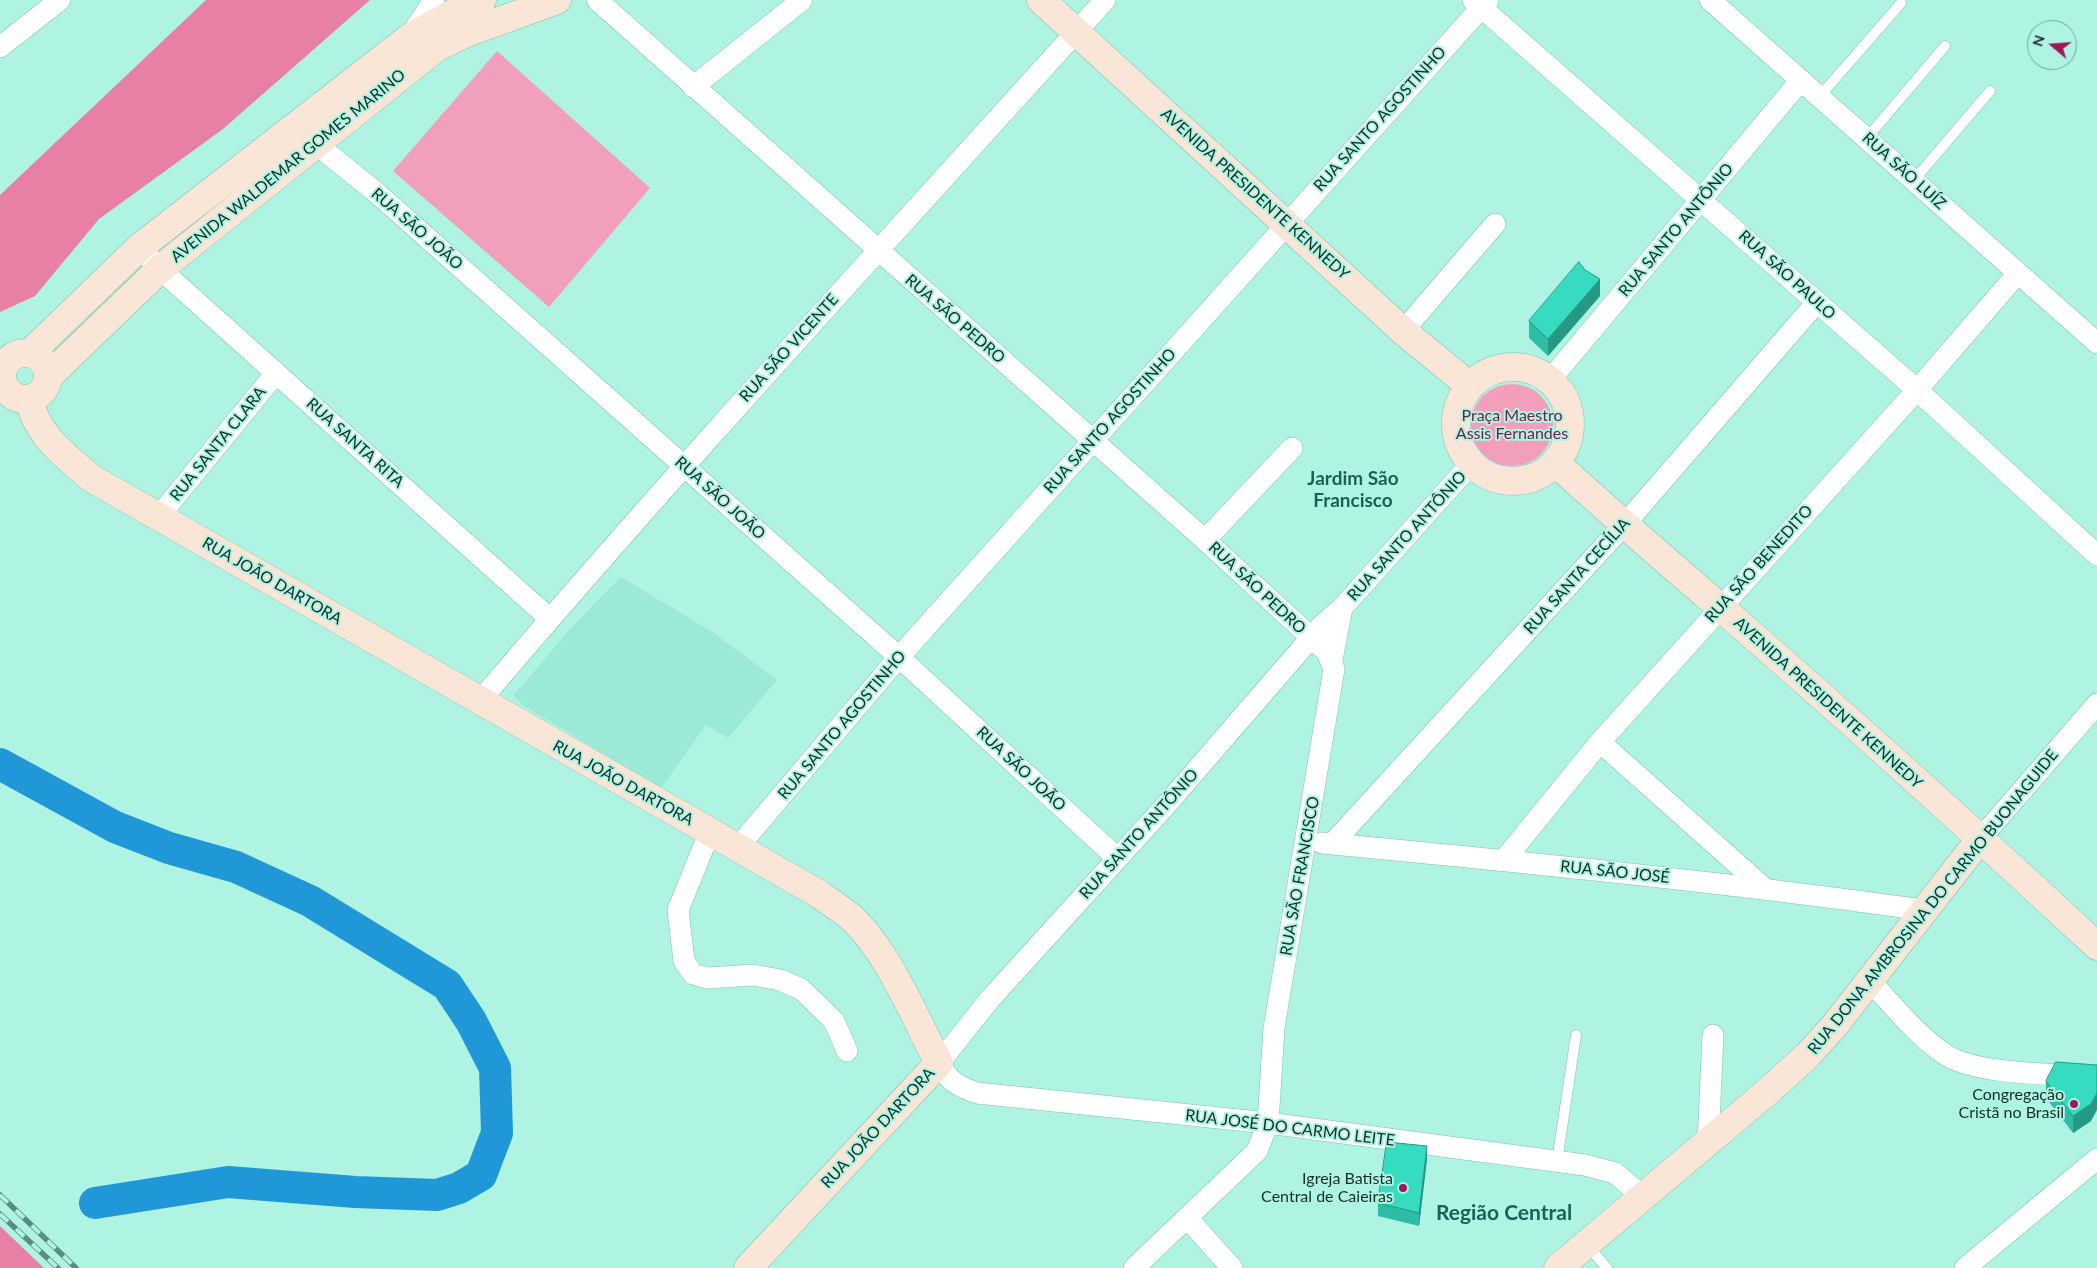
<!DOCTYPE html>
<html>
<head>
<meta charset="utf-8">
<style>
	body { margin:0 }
	#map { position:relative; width:2097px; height:1268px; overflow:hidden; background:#aff3e3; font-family:Lato,sans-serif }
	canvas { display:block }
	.north { position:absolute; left:2027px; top:20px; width:50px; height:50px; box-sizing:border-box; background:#aff3e3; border:1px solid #71a599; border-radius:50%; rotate:288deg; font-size:14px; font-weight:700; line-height:20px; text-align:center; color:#132f29 }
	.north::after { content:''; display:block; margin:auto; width:18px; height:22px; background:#a3165b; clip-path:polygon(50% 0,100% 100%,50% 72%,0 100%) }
</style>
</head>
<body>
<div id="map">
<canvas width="2097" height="1268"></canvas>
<div class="north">N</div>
</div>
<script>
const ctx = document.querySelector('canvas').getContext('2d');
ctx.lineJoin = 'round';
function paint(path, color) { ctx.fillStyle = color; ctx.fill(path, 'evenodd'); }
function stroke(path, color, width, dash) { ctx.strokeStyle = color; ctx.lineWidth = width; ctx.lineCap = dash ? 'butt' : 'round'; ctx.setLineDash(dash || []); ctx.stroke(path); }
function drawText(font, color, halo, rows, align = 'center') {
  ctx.font = font + ' Lato,sans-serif'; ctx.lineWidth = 4; ctx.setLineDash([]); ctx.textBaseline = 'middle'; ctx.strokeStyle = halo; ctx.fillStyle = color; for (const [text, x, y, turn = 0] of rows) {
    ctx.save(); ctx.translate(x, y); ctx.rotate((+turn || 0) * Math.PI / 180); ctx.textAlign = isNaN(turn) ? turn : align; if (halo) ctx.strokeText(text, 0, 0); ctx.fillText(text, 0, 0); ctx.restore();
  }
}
paint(new Path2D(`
	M 621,577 L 714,633 L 777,680 L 728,738 L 706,725 L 661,788 L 521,704 L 514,695 L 571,628 Z`), '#9be9d7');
paint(new Path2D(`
	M 497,51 L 650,188 L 549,307 L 393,171 Z
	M1471 425a41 41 0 1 1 82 0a41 41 0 1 1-82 0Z`), '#f19fba');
paint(new Path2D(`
	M 206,0 L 370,0 L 223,129 L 99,219 L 35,296 L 0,312 L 0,195 Z
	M 0,1226 L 44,1268 L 0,1268 Z`), '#e87fa4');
stroke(new Path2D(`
	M 0,764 L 115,827 L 169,848 L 236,867 L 310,901 L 447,985 L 471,1021 L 495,1068 L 497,1133 L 481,1175 L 459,1188 L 437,1195 L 355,1192 L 228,1182 L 95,1203`), '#2098d7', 32);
const lane = new Path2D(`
	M 1820,96 L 1901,3
	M 1867,138 L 1945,46
	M 1914,180 L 1990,91
	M 1557,1161 L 1576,1035
	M 1586,1244 L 1607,1268`);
const street = new Path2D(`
	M 597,0 L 1205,540 L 1327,652 L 1334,669 L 1274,1028 L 1268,1123 L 1257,1151 L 1134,1268
	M 1473,0 L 1917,390 L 2097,555
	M 1710,0 L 2097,343
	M 409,38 L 434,0
	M 0,47 L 60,0
	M 693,87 L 802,0
	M 305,135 L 378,194 L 684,466 L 899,657 L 1117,858
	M 140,247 L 160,269 L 550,619
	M 1403,331 L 1495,224
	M 1550,380 L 1801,80
	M 1471,464 L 1342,608 L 1322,625 L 1167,804 L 990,999 L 939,1063 C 947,1080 959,1087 977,1093 L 1268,1123 L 1585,1165 L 1615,1173 L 1643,1197
	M 160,515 L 276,373
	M 1205,540 L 1292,448
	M 1332,660 L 1342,608
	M 479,702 C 682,463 895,233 1105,0
	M 1600,742 L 1764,888
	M 710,831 L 678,910 L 684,961 L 693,974 L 707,978 L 753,975 L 780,980 L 801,989 L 834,1021 L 847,1051
	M 1981,838 L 2097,704
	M 1322,843 C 1523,862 1724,882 1923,910
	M 1332,844 L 1631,517 L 1817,302
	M 738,847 L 899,657 L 1488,0
	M 1504,860 L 1600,742 L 1917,390 L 2018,273
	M 1869,980 C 1893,1005 1917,1036 1946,1055 C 1977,1075 2059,1074 2097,1077
	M 1708,1142 L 1713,1035
	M 1188,1219 L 1232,1268
	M 1965,1268 L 2097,1159`);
const secondary = new Path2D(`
	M 1041,0 L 1403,331 L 1470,386
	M2 376a23 23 0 1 1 46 0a23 23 0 1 1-46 0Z
	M 30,353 L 140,247 L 409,38 L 455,12 L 482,0
	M1456 424a57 57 0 1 1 114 0a57 57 0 1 1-114 0Z
	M 48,377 L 160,269 L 436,48 L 469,32 L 557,0
	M 29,400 C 38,437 64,454 91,478 L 819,894 C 828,901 838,907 847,914 C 887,947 914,1017 939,1063 L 748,1268
	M 1555,462 C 1609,512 1664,559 1720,607 C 1848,718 1973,831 2097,946
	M 1558,1268 L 1766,1093 L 1808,1055 L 1835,1025 L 1981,838`);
stroke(lane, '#7ec1b2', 11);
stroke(street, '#7ec1b2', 22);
stroke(secondary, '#7ec1b2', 29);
stroke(lane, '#fff', 10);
stroke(street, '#fff', 21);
stroke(secondary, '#fae6d6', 28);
const rail = new Path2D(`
	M 0,1195 L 76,1268
	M 0,1214 L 58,1268`);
stroke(rail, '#5c8b80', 5.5);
stroke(rail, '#aff3e3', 4, [11]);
paint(new Path2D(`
	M 1600,296 L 1548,356 L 1529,338 L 1529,321 Z
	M 2046,1081 L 2091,1121 L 2073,1133 L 2046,1098 Z
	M 1427,1159 L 1419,1226 L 1378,1216 L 1378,1203 Z`), '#2fbca5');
paint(new Path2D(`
	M 1600,279 L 1600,296 L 1548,356 L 1548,339 Z
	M 2097,1093 L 2097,1110 L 2091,1121 L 2073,1133 L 2073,1116 Z
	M 1427,1146 L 1427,1159 L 1419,1226 L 1419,1213 Z`), '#269986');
const building = new Path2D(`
	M 1579,262 L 1585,270 L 1600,279 L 1548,339 L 1529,321 Z
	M 2056,1062 L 2097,1065 L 2097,1093 L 2091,1104 L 2073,1116 L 2046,1081 Z
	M 1387,1142 L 1427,1146 L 1419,1213 L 1378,1203 Z`);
paint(building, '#37dbc0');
stroke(building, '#269986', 1);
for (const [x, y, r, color] of [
	[2074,1104,5,"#a3165b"],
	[1403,1188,5,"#a3165b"]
]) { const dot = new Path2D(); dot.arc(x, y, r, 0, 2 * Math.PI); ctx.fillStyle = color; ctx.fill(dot); stroke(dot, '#aff3e3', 2); }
drawText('16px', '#132f29', '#aff3e3', [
	["RUA SANTO AGOSTINHO",1380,119,-48],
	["AVENIDA WALDEMAR GOMES MARINO",288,166,-39],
	["RUA SÃO LUÍZ",1904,171,42],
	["AVENIDA PRESIDENTE KENNEDY",1255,194,42],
	["RUA SÃO JOÃO",417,229,41],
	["RUA SANTO ANTÔNIO",1676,230,-50],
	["RUA SÃO PAULO",1787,275,42],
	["RUA SÃO PEDRO",955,319,41],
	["RUA SÃO VICENTE",789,348,-48],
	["RUA SANTO AGOSTINHO",1110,421,-48],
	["RUA SANTA RITA",355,443,42],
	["RUA SANTA CLARA",218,444,-51],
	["RUA SÃO JOÃO",720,498,42],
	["RUA SANTO ANTÔNIO",1407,536,-48],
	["RUA SÃO BENEDITO",1759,564,-48],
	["RUA SANTA CECÍLIA",1577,576,-48],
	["RUA JOÃO DARTORA",272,581,30],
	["RUA SÃO PEDRO",1257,588,43],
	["AVENIDA PRESIDENTE KENNEDY",1828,703,42],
	["RUA SANTO AGOSTINHO",842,725,-50],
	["RUA SÃO JOÃO",1021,769,43],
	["RUA JOÃO DARTORA",623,783,29],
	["RUA SANTO ANTÔNIO",1139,834,-48],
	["RUA SÃO JOSÉ",1615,872,6],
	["RUA SÃO FRANCISCO",1300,876,-80],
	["RUA DONA AMBROSINA DO CARMO BUONAGUIDE",1933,902,-51],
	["RUA JOÃO DARTORA",878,1128,-47],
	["RUA JOSÉ DO CARMO LEITE",1290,1128,7]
]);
drawText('16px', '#781a44', '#aff3e3', [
	["Praça Maestro",1512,416],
	["Assis Fernandes",1512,434]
]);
drawText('16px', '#132f29', '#aff3e3', [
	["Congregação",2064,1095],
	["Cristã no Brasil",2064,1113],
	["Igreja Batista",1393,1179],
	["Central de Caieiras",1393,1197]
], 'right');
drawText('bold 19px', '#1b6255', '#aff3e3', [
	["Jardim São",1353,479],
	["Francisco",1353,501]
]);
drawText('bold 21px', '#1b6255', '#aff3e3', [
	["Região Central",1504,1213]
]);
</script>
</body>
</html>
